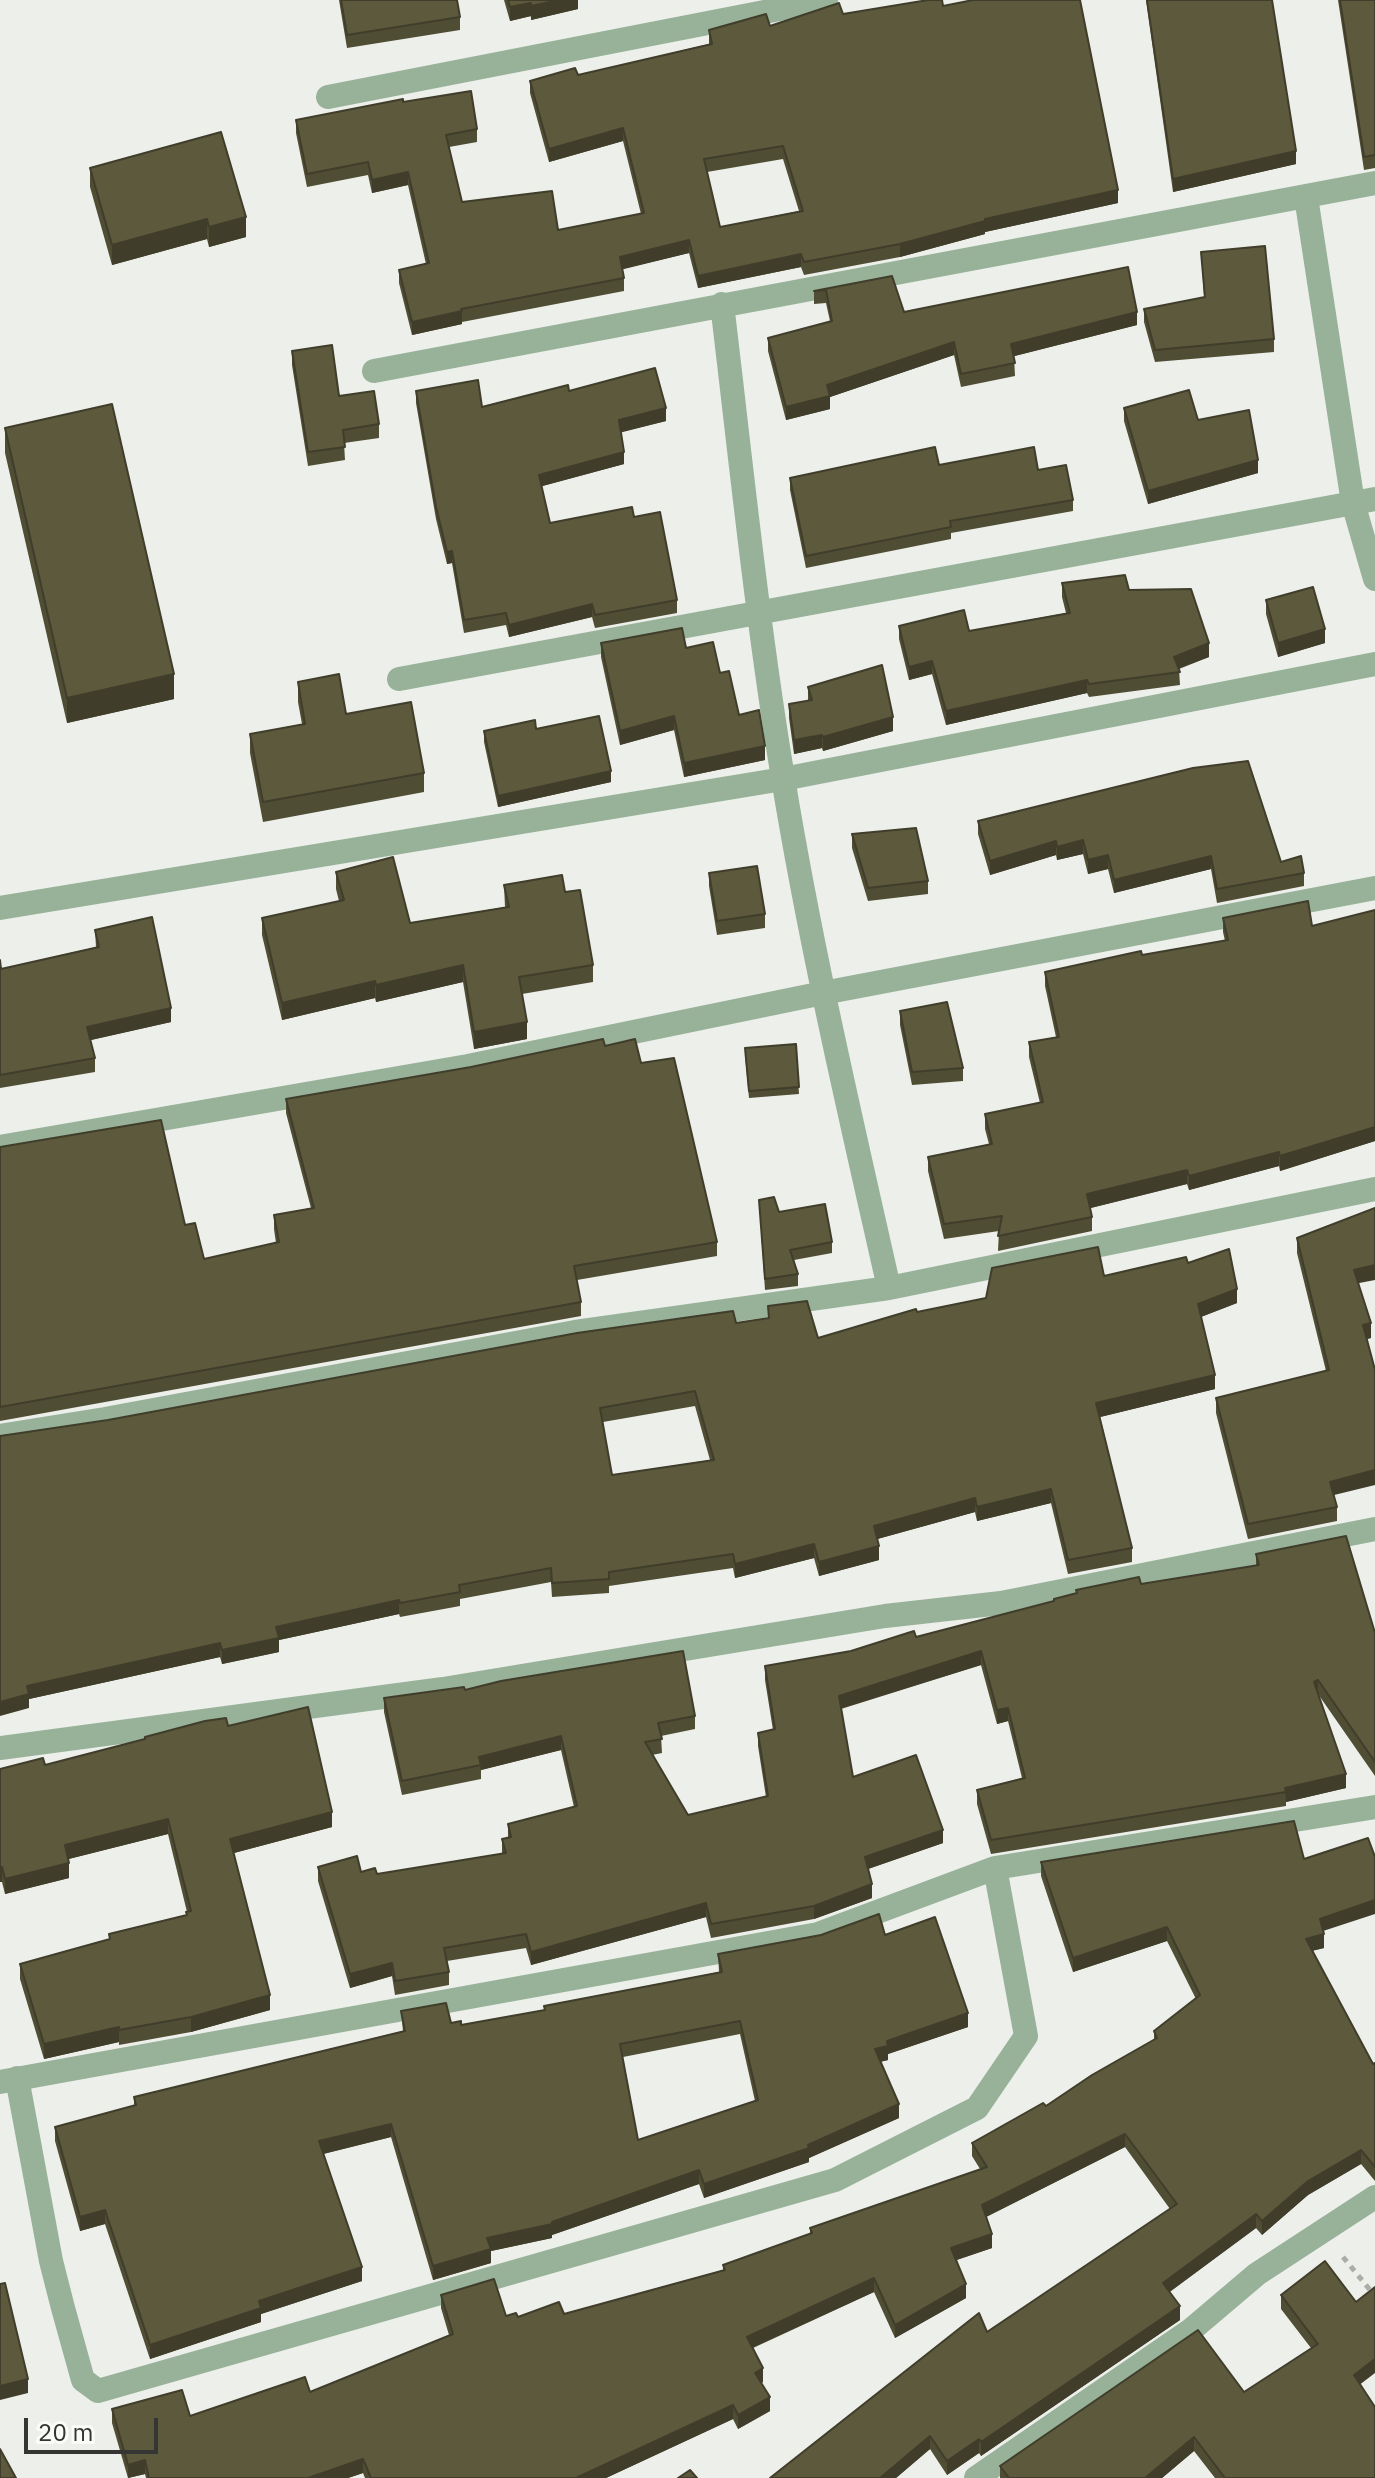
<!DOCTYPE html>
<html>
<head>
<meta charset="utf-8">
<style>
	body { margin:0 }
	#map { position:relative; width:1375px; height:2478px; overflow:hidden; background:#edefea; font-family:"IBM Plex Sans",sans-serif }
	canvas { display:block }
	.scale { position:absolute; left:24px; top:2418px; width:134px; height:36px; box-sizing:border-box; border:4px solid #353634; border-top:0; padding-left:10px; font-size:24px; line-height:28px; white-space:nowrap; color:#353634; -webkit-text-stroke:6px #fafcf7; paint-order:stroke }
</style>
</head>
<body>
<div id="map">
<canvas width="1375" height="2478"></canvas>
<div class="scale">20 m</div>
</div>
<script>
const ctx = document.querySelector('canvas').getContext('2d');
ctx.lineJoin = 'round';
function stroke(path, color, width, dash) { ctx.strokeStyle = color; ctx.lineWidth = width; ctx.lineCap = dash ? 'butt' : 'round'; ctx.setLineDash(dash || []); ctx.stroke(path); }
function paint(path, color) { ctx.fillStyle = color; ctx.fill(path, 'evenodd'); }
stroke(new Path2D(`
	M 1343,2257 L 1375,2296`), '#abada9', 5, [6, 6]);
stroke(new Path2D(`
	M 328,97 L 826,0
	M 1306,197 L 1353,503 L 1375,579
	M 722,304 C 741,462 757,621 783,778 C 811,949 851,1119 889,1288
	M 374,371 L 1375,183
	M 399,679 L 1375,499
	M 0,908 L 783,779 L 1375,664
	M 0,1147 L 468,1066 L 823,993 L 1375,888
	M 0,1436 L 105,1419 L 575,1332 L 889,1288 L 1375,1189
	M 0,1748 L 443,1689 L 885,1616 L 1001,1603 L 1375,1529
	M 17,2078 L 51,2261 L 63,2308 L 83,2380 L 98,2391 L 835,2180 L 977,2108 L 1026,2036 L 995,1868
	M 0,2082 L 818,1934 L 995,1868 L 1375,1807
	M 976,2478 L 1191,2330 L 1257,2274 L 1375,2197`), '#97b299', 24);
paint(new Path2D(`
	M 339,0 L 457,0 L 460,17 L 460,30 L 347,48 Z
	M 504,0 L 578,0 L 578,9 L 531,20 L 531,16 L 510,21 Z
	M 1146,0 L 1272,0 L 1296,164 L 1173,192 Z
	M 1338,0 L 1375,0 L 1375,168 L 1364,170 Z
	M 943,6 L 1118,203 L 985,232 L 985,234 L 900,257 L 804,275 L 801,267 L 698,288 L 689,253 L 622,269 L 624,278 L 624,291 L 462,322 L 462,324 L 412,335 L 399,283 L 399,270 L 426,264 L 408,185 L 372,193 L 368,175 L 307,187 L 296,133 L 296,120 L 403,102 L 477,129 L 477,142 L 449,147 L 462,202 L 558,230 L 641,214 L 623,141 L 549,162 L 530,93 L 530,81 L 578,75 L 709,44 L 709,30 L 770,26 L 843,14 ZM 783,159 L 799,211 L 720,227 L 707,172 Z
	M 90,168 L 246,237 L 209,247 L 207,239 L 112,265 L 90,187 Z
	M 1201,252 L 1274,339 L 1274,352 L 1155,362 L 1144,322 L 1144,309 L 1204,297 Z
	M 892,276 L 904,312 L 1137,325 L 1014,356 L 1015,376 L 961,387 L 954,355 L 830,397 L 830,409 L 786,420 L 768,351 L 768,338 L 830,321 L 826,303 L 814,304 L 814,291 Z
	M 292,351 L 339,396 L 379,424 L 379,438 L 344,443 L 345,460 L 308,466 L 292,365 Z
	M 416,391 L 482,407 L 569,391 L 666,421 L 620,432 L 624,464 L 542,486 L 550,523 L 634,517 L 677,600 L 677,613 L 595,628 L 592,617 L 509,637 L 506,625 L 464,633 L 452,563 L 447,564 L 436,519 L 416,403 Z
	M 1124,408 L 1198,420 L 1258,473 L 1148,504 L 1124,421 Z
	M 5,428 L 174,699 L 67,723 L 5,453 Z
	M 939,465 L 1038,470 L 1073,500 L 1073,511 L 951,533 L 951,539 L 806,568 L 790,490 L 790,478 Z
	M 1062,583 L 1129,590 L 1209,657 L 1179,669 L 1180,685 L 1089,697 L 1087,693 L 946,725 L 932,674 L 909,680 L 899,639 L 899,626 L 969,631 L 1066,613 L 1062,597 Z
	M 1266,600 L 1325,643 L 1278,657 L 1266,614 Z
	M 601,643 L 686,648 L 720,673 L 739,715 L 765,760 L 684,777 L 674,730 L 620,745 L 601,657 Z
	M 298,682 L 346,714 L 424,773 L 424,792 L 263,822 L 250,753 L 250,734 L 302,724 L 298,702 Z
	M 808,687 L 893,731 L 823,751 L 822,748 L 794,754 L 789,718 L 789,704 L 808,701 Z
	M 536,729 L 611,782 L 498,807 L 484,742 L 484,731 Z
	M 978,821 L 1281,862 L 1304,873 L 1304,886 L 1217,903 L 1211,869 L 1114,893 L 1108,869 L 1088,874 L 1083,854 L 1057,860 L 1056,855 L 990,875 L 978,834 Z
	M 852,834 L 928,881 L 928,894 L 868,901 L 852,848 Z
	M 336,872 L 410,923 L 505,907 L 504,885 L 565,892 L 593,965 L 593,982 L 522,994 L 527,1039 L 474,1049 L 463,982 L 376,1002 L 375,998 L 282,1020 L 262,935 L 262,918 L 339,901 L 336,889 Z
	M 709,873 L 765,914 L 765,928 L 717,935 L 709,886 Z
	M 1375,910 L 1375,1141 L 1280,1171 L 1279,1166 L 1189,1190 L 1187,1184 L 1090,1208 L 1092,1217 L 1092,1231 L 998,1251 L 999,1231 L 944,1239 L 928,1171 L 928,1157 L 989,1144 L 985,1129 L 985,1114 L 1040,1103 L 1029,1057 L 1029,1042 L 1056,1037 L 1045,986 L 1045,972 L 1225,941 L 1223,932 L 1223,918 L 1312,926 Z
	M 95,930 L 171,1022 L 90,1040 L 95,1058 L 95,1072 L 0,1088 L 0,960 L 1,969 L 96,947 Z
	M 900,1011 L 963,1068 L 963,1081 L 912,1085 L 900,1025 Z
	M 796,1044 L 799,1094 L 749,1098 L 745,1055 Z
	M 605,1046 L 641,1063 L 717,1242 L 717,1256 L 577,1280 L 581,1302 L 581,1316 L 0,1421 L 0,1147 L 185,1225 L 204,1259 L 276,1243 L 274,1229 L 274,1215 L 311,1208 L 286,1113 L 286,1099 Z
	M 759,1200 L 832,1242 L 832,1253 L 794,1260 L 798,1274 L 798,1286 L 765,1290 Z
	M 1297,1238 L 1358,1283 L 1371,1338 L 1366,1339 L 1334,1495 L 1337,1507 L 1337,1521 L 1248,1539 L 1216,1413 L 1216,1398 L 1326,1371 L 1297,1253 Z
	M 1188,1263 L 1237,1303 L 1201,1317 L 1215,1389 L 1100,1417 L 1132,1548 L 1132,1562 L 1068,1574 L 1051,1503 L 977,1521 L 975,1512 L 877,1539 L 879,1560 L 819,1576 L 814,1558 L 735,1578 L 733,1568 L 609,1586 L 609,1593 L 552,1597 L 551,1582 L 460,1599 L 460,1606 L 400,1617 L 399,1614 L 279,1640 L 279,1652 L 222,1664 L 220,1657 L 29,1699 L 29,1708 L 2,1437 L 768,1318 L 768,1306 L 818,1338 L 917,1312 L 1104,1276 ZM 695,1406 L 710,1460 L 612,1475 L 603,1422 Z
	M 1256,1554 L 1375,1633 L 1375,1776 L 1318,1694 L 1346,1788 L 1286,1802 L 1286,1806 L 991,1854 L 977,1804 L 977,1790 L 1022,1778 L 1008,1721 L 997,1724 L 981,1665 L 841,1709 L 853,1777 L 943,1843 L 868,1869 L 872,1898 L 814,1919 L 711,1938 L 706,1917 L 531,1965 L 526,1948 L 447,1961 L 449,1972 L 449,1985 L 395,1995 L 392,1976 L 350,1988 L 318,1881 L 318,1867 L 377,1874 L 502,1854 L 502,1839 L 508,1838 L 508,1824 L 574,1807 L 561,1750 L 481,1770 L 481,1779 L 402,1795 L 384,1712 L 384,1698 L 465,1690 L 695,1716 L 695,1729 L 661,1736 L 662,1753 L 652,1755 L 688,1815 L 766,1797 L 758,1746 L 758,1733 L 773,1730 L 765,1680 L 765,1666 L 851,1651 L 916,1637 L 1054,1601 L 1076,1594 L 1076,1590 L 1141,1584 L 1256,1566 Z
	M 228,1726 L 332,1827 L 234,1853 L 270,2010 L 191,2032 L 119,2045 L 119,2042 L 44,2059 L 20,1979 L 20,1964 L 109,1939 L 109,1934 L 186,1915 L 187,1912 L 168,1834 L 68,1859 L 69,1878 L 5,1894 L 2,1882 L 0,1769 L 45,1765 Z
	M 1041,1862 L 1323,1931 L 1324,1948 L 1312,1951 L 1373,2064 L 1375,2063 L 1375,2181 L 1361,2164 L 1308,2195 L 1262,2235 L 1256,2228 L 1169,2292 L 1180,2320 L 981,2456 L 979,2453 L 947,2475 L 930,2449 L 896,2478 L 770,2478 L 1170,2209 L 1125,2147 L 986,2217 L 992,2248 L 956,2260 L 966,2298 L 895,2338 L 874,2292 L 753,2348 L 763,2382 L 761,2383 L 770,2411 L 738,2429 L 733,2419 L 606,2478 L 365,2478 L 363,2473 L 348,2478 L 146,2478 L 145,2474 L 128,2478 L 112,2423 L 112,2409 L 190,2416 L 310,2392 L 449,2335 L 441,2308 L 441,2295 L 506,2316 L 518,2317 L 564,2314 L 723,2270 L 723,2265 L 810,2234 L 810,2228 L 980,2169 L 972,2156 L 972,2143 L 1046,2106 L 1154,2040 L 1154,2031 L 1196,1999 L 1167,1941 L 1073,1972 L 1041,1876 Z
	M 885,1935 L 968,2027 L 888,2054 L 888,2060 L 880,2062 L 899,2118 L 809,2158 L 809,2162 L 704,2198 L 699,2184 L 552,2235 L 552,2238 L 491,2251 L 491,2263 L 433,2280 L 391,2137 L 323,2154 L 362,2281 L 261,2314 L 261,2322 L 150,2359 L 105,2224 L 80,2231 L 55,2141 L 55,2127 L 134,2106 L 134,2097 L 403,2031 L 401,2011 L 451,2023 L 461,2025 L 544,2010 L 544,2006 L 719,1972 L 718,1954 ZM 740,2034 L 755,2101 L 638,2140 L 623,2057 Z
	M 1281,2295 L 1356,2302 L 1360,2384 L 1375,2478 L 1215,2478 L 1194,2451 L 1162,2478 L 1000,2478 L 1000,2466 L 1244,2392 L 1311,2348 L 1281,2309 Z`), '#4f4d34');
paint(new Path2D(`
	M 559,0 L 578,0 L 578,9 L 531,20 L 531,6 Z
	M 531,3 L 531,16 L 510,21 L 510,7 Z
	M 623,128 L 623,141 L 549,162 L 549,149 Z
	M 1296,151 L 1296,164 L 1173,192 L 1173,179 Z
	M 408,172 L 408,185 L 372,193 L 372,180 Z
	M 1118,190 L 1118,203 L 985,232 L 985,234 L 900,257 L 900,244 L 985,219 Z
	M 246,217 L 246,237 L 209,247 L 209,227 Z
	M 207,219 L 207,239 L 112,265 L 112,245 Z
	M 689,240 L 689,253 L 620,270 L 620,257 Z
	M 801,254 L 801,267 L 698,288 L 698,276 Z
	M 462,311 L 462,324 L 412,335 L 412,322 Z
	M 1137,312 L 1137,325 L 1011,357 L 1011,344 Z
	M 954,342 L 954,355 L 830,397 L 830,409 L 786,420 L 786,407 L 827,385 Z
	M 666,408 L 666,421 L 619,433 L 619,420 Z
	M 624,452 L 624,464 L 539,487 L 539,475 Z
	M 1258,460 L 1258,473 L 1148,504 L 1148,491 Z
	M 452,551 L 452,563 L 447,564 L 447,552 Z
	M 592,604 L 592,617 L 509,637 L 509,625 Z
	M 1325,629 L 1325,643 L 1278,657 L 1278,643 Z
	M 1209,643 L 1209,657 L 1174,670 L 1174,657 Z
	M 932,661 L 932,674 L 909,680 L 909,667 Z
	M 174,674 L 174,699 L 67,723 L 67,698 Z
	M 1087,680 L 1087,693 L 946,725 L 946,711 Z
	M 674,716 L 674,730 L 620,745 L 620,731 Z
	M 893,717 L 893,731 L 823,751 L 823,737 Z
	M 822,735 L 822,748 L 794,754 L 794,740 Z
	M 765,746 L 765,760 L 684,777 L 684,763 Z
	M 611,771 L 611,782 L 498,807 L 498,796 Z
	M 1083,840 L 1083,854 L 1057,860 L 1057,847 Z
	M 1056,841 L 1056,855 L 990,875 L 990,861 Z
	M 1108,855 L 1108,869 L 1088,874 L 1088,860 Z
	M 1211,856 L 1211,869 L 1114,893 L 1114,880 Z
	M 463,965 L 463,982 L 376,1002 L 376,985 Z
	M 375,981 L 375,998 L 282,1020 L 282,1003 Z
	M 171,1008 L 171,1022 L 87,1041 L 87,1027 Z
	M 527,1022 L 527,1039 L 474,1049 L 474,1032 Z
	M 1375,1127 L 1375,1141 L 1280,1171 L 1280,1156 Z
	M 1279,1152 L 1279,1166 L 1189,1190 L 1189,1176 Z
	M 1187,1170 L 1187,1184 L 1087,1209 L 1087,1194 Z
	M 1375,1265 L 1375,1280 L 1354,1284 L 1354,1270 Z
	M 1237,1289 L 1237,1303 L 1198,1318 L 1198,1304 Z
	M 1371,1323 L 1371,1338 L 1363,1340 L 1363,1325 Z
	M 1215,1375 L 1215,1389 L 1096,1418 L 1096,1403 Z
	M 1375,1470 L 1375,1485 L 1330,1496 L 1330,1482 Z
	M 1051,1489 L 1051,1503 L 977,1521 L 977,1507 Z
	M 975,1498 L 975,1512 L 874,1540 L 874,1526 Z
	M 814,1544 L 814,1558 L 735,1578 L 735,1564 Z
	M 879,1546 L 879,1560 L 819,1576 L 819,1562 Z
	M 399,1600 L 399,1614 L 279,1640 L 279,1652 L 222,1664 L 222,1650 L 276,1627 Z
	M 220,1643 L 220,1657 L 29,1699 L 29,1708 L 0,1716 L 0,1702 L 27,1686 Z
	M 981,1651 L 981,1665 L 839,1709 L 839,1696 Z
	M 1318,1680 L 1318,1694 L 1314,1682 Z
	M 1008,1708 L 1008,1721 L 997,1724 L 997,1710 Z
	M 561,1736 L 561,1750 L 481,1770 L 479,1757 Z
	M 1346,1774 L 1346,1788 L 1286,1802 L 1285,1788 Z
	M 332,1812 L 332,1827 L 230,1854 L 230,1839 Z
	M 168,1819 L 168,1834 L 65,1860 L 65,1845 Z
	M 943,1830 L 943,1843 L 865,1870 L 865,1857 Z
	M 69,1863 L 69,1878 L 5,1894 L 5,1879 Z
	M 0,1867 L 2,1867 L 2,1882 L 0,1882 Z
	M 872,1884 L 872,1898 L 814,1919 L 814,1906 Z
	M 1375,1900 L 1375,1914 L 1320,1932 L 1320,1919 Z
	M 706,1903 L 706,1917 L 531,1965 L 531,1952 Z
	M 1167,1927 L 1167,1941 L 1073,1972 L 1073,1958 Z
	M 1324,1934 L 1324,1948 L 1306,1952 L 1306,1939 Z
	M 392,1963 L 392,1976 L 350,1988 L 350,1974 Z
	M 270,1995 L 270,2010 L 191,2032 L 191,2017 Z
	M 968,2013 L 968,2027 L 888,2054 L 888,2060 L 875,2063 L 875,2049 L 887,2041 Z
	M 119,2027 L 119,2042 L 44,2059 L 44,2044 Z
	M 899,2104 L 899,2118 L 809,2158 L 809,2162 L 704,2198 L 704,2184 L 808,2145 Z
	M 391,2124 L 391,2137 L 319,2155 L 319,2141 Z
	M 1125,2134 L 1125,2147 L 982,2219 L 982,2205 Z
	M 1361,2150 L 1361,2164 L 1308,2195 L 1262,2235 L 1262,2221 L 1308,2181 Z
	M 699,2170 L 699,2184 L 552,2235 L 552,2238 L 491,2251 L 491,2263 L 433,2280 L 433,2266 L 487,2238 L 552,2222 Z
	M 105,2210 L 105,2224 L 80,2231 L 80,2217 Z
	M 1256,2214 L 1256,2228 L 1163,2297 L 1163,2283 Z
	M 992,2234 L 992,2248 L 951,2262 L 951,2248 Z
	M 362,2267 L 362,2281 L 261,2314 L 261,2322 L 150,2359 L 150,2345 L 259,2301 Z
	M 874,2278 L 874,2292 L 747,2350 L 747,2337 Z
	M 966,2284 L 966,2298 L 895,2338 L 895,2325 Z
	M 1180,2306 L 1180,2320 L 981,2456 L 981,2442 Z
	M 1375,2359 L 1375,2373 L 1354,2389 L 1354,2375 Z
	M 763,2368 L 763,2382 L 755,2387 L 755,2373 Z
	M 28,2379 L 28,2393 L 0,2400 L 0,2386 Z
	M 770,2397 L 770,2411 L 738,2429 L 738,2415 Z
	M 733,2405 L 733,2419 L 606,2478 L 576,2478 Z
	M 930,2436 L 930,2449 L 896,2478 L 880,2478 Z
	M 1194,2437 L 1194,2451 L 1162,2478 L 1145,2478 Z
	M 979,2439 L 979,2453 L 947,2475 L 947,2461 Z
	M 363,2459 L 363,2473 L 348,2478 L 308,2478 Z
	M 145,2460 L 145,2474 L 128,2478 L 128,2465 Z`), '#403e2b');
const building = new Path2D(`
	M 341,0 L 457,0 L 460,17 L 347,35 Z
	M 508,0 L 559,0 L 531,6 L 531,3 L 510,7 Z
	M 928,0 L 942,0 L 943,6 L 973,0 L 1080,0 L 1118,190 L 985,219 L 985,221 L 900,244 L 804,262 L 801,254 L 698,276 L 689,240 L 620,257 L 624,278 L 461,309 L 462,311 L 412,322 L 399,270 L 429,263 L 408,172 L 372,180 L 368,162 L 307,174 L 296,120 L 403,99 L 403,102 L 471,91 L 477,129 L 446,135 L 462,202 L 552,191 L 558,230 L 644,213 L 623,128 L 549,149 L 530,81 L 575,68 L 578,75 L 712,44 L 709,30 L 766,14 L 770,26 L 839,3 L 843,14 ZM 783,146 L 803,211 L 720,227 L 704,159 Z
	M 1147,0 L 1272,0 L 1296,151 L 1173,179 Z
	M 1340,0 L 1375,0 L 1375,155 L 1364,157 Z
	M 221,132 L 246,217 L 209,227 L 207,219 L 112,245 L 90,168 Z
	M 1265,246 L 1274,339 L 1155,350 L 1144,309 L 1205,297 L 1201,252 Z
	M 1128,267 L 1137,312 L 1011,344 L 1015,363 L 961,374 L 954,342 L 827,385 L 830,396 L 786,407 L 768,338 L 832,321 L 826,290 L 814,291 L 892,276 L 904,312 Z
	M 332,345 L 339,396 L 374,391 L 379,424 L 343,430 L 345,447 L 308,452 L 292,351 Z
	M 655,368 L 666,408 L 619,420 L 624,452 L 539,475 L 550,523 L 632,507 L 634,517 L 660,512 L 677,600 L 595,615 L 592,604 L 509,625 L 506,613 L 464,620 L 452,551 L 447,552 L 436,507 L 416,391 L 478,380 L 482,407 L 568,385 L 569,391 Z
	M 1189,390 L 1198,420 L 1249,410 L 1258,460 L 1148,491 L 1124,408 Z
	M 112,404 L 174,674 L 67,698 L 5,428 Z
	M 935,447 L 939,465 L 1034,447 L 1038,470 L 1066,465 L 1073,500 L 950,521 L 951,527 L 806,556 L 790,478 Z
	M 1125,575 L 1129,590 L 1191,589 L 1209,643 L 1174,657 L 1180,672 L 1089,684 L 1087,680 L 946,711 L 932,661 L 909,667 L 899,626 L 964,610 L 969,631 L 1070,613 L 1062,583 Z
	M 1313,587 L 1325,629 L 1278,643 L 1266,600 Z
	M 682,628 L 686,648 L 713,642 L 720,673 L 729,671 L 739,715 L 759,710 L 765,746 L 684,763 L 674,716 L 620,731 L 601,643 Z
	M 882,665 L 893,717 L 823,737 L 822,735 L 794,740 L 789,704 L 812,700 L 808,687 Z
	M 339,674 L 346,714 L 411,702 L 424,773 L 263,802 L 250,734 L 305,724 L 298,682 Z
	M 599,716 L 611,771 L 498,796 L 484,731 L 535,720 L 536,729 Z
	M 1248,761 L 1281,862 L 1301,856 L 1304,873 L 1217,889 L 1211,856 L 1114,880 L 1108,855 L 1088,860 L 1083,840 L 1057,847 L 1056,841 L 990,861 L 978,821 L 1193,768 Z
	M 916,828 L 928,881 L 868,888 L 852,834 Z
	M 393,857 L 410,923 L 509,907 L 504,885 L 562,875 L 565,892 L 580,890 L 593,965 L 519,977 L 527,1022 L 474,1032 L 463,965 L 376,985 L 375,981 L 282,1003 L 262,918 L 344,900 L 336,872 Z
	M 757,866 L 765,914 L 717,921 L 709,873 Z
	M 1308,901 L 1312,926 L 1375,910 L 1375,1127 L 1280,1156 L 1279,1152 L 1189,1176 L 1187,1170 L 1087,1194 L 1092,1217 L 998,1236 L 1002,1216 L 944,1224 L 928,1157 L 992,1144 L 985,1114 L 1043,1102 L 1029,1042 L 1059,1037 L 1045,972 L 1141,951 L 1142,955 L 1228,940 L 1223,918 Z
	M 152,917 L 171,1008 L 87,1027 L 95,1058 L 0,1075 L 0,960 L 1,969 L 99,947 L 95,930 Z
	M 947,1002 L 963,1068 L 912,1072 L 900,1011 Z
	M 603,1039 L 605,1046 L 635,1039 L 641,1063 L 674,1058 L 717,1242 L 574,1266 L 581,1302 L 0,1407 L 0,1147 L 161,1120 L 185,1225 L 195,1223 L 204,1259 L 279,1242 L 274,1215 L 314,1208 L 286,1099 L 471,1067 Z
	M 796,1044 L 799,1087 L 749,1091 L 745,1048 Z
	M 774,1197 L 779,1212 L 825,1204 L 832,1242 L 790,1250 L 798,1274 L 765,1279 L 759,1200 Z
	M 1375,1208 L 1375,1265 L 1354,1270 L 1371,1323 L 1363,1325 L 1375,1370 L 1375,1470 L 1330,1482 L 1337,1507 L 1248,1524 L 1216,1398 L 1329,1370 L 1297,1238 Z
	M 1098,1247 L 1104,1276 L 1186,1257 L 1188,1263 L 1229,1249 L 1237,1289 L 1198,1304 L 1215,1375 L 1096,1403 L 1132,1548 L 1068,1560 L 1051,1489 L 977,1507 L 975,1498 L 874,1526 L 879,1546 L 819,1562 L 814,1544 L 735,1564 L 733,1554 L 609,1572 L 609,1579 L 552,1583 L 551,1568 L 459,1585 L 460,1592 L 400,1603 L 399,1600 L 276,1627 L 279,1638 L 222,1650 L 220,1643 L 27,1686 L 29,1694 L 0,1702 L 0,1436 L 108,1420 L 577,1333 L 733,1311 L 736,1323 L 769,1318 L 768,1306 L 807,1301 L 818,1338 L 916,1309 L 917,1312 L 986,1298 L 992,1268 ZM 695,1391 L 714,1460 L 612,1475 L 600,1408 Z
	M 1346,1536 L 1375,1633 L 1375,1762 L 1318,1680 L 1314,1682 L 1346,1774 L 1285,1788 L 1286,1792 L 991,1840 L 977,1790 L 1025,1778 L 1008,1708 L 997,1710 L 981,1651 L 839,1696 L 853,1777 L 916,1755 L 943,1830 L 865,1857 L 872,1884 L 814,1906 L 711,1924 L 706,1903 L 531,1952 L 526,1934 L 444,1948 L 449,1972 L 395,1981 L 392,1963 L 350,1974 L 318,1867 L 357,1856 L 361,1872 L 375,1868 L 377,1874 L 506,1853 L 502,1839 L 511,1837 L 508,1824 L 577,1806 L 561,1736 L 479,1757 L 481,1765 L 402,1781 L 384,1698 L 464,1687 L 465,1690 L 501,1681 L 683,1651 L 695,1716 L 658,1723 L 662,1739 L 645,1742 L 688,1815 L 768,1796 L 758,1733 L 775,1729 L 765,1666 L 851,1651 L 914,1631 L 916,1637 L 1054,1601 L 1054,1599 L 1077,1593 L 1076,1590 L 1139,1577 L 1141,1584 L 1259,1565 L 1256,1554 Z
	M 308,1707 L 332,1812 L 230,1839 L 270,1995 L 191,2017 L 119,2030 L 119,2027 L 44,2044 L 20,1964 L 110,1939 L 109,1934 L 187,1915 L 186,1912 L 191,1911 L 168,1819 L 65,1845 L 69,1863 L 5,1879 L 2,1867 L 0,1867 L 0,1769 L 43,1758 L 45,1765 L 145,1739 L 145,1737 L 205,1721 L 226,1718 L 228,1726 Z
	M 1294,1821 L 1304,1859 L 1368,1838 L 1375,1857 L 1375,1900 L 1320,1919 L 1324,1934 L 1306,1939 L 1373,2064 L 1375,2063 L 1375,2167 L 1361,2150 L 1308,2181 L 1262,2221 L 1256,2214 L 1163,2283 L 1180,2306 L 981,2442 L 979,2439 L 947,2461 L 930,2436 L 880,2478 L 770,2478 L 979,2313 L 987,2332 L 1177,2204 L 1125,2134 L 982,2205 L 992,2234 L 951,2248 L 966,2284 L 895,2325 L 874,2278 L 747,2337 L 763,2368 L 755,2373 L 770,2397 L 738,2415 L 733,2405 L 576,2478 L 371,2478 L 363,2459 L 308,2478 L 149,2478 L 145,2460 L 128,2465 L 112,2409 L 182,2390 L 190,2416 L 305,2377 L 310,2392 L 453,2334 L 441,2295 L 494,2279 L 506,2316 L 516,2313 L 518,2317 L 559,2302 L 564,2314 L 725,2270 L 723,2265 L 812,2233 L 810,2228 L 987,2167 L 972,2143 L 1043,2103 L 1046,2106 L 1092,2075 L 1157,2038 L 1154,2031 L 1200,1995 L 1167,1927 L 1073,1958 L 1041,1862 Z
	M 879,1914 L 885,1935 L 935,1917 L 968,2013 L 887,2041 L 888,2046 L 875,2049 L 899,2104 L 808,2145 L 809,2148 L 704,2184 L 699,2170 L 552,2222 L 552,2224 L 487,2238 L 491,2249 L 433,2266 L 391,2124 L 319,2141 L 362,2267 L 259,2301 L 261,2308 L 150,2345 L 105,2210 L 80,2217 L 55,2127 L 136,2105 L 134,2097 L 405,2031 L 401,2011 L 446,2003 L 451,2023 L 461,2021 L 461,2025 L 545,2010 L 544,2006 L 722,1972 L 718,1954 L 821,1935 ZM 740,2021 L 758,2100 L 638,2140 L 620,2044 Z
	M 1325,2261 L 1356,2302 L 1375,2287 L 1375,2359 L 1354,2375 L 1375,2407 L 1375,2478 L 1225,2478 L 1194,2437 L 1145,2478 L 1009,2478 L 1000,2466 L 1198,2330 L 1244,2392 L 1318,2344 L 1281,2295 Z
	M 5,2283 L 28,2379 L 0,2386 L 0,2284 Z
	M 0,2449 L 16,2478 L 0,2478 Z
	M 690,2470 L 697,2478 L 678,2478 Z`);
paint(building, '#5c593d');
stroke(building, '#403e2b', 2);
</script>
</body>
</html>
